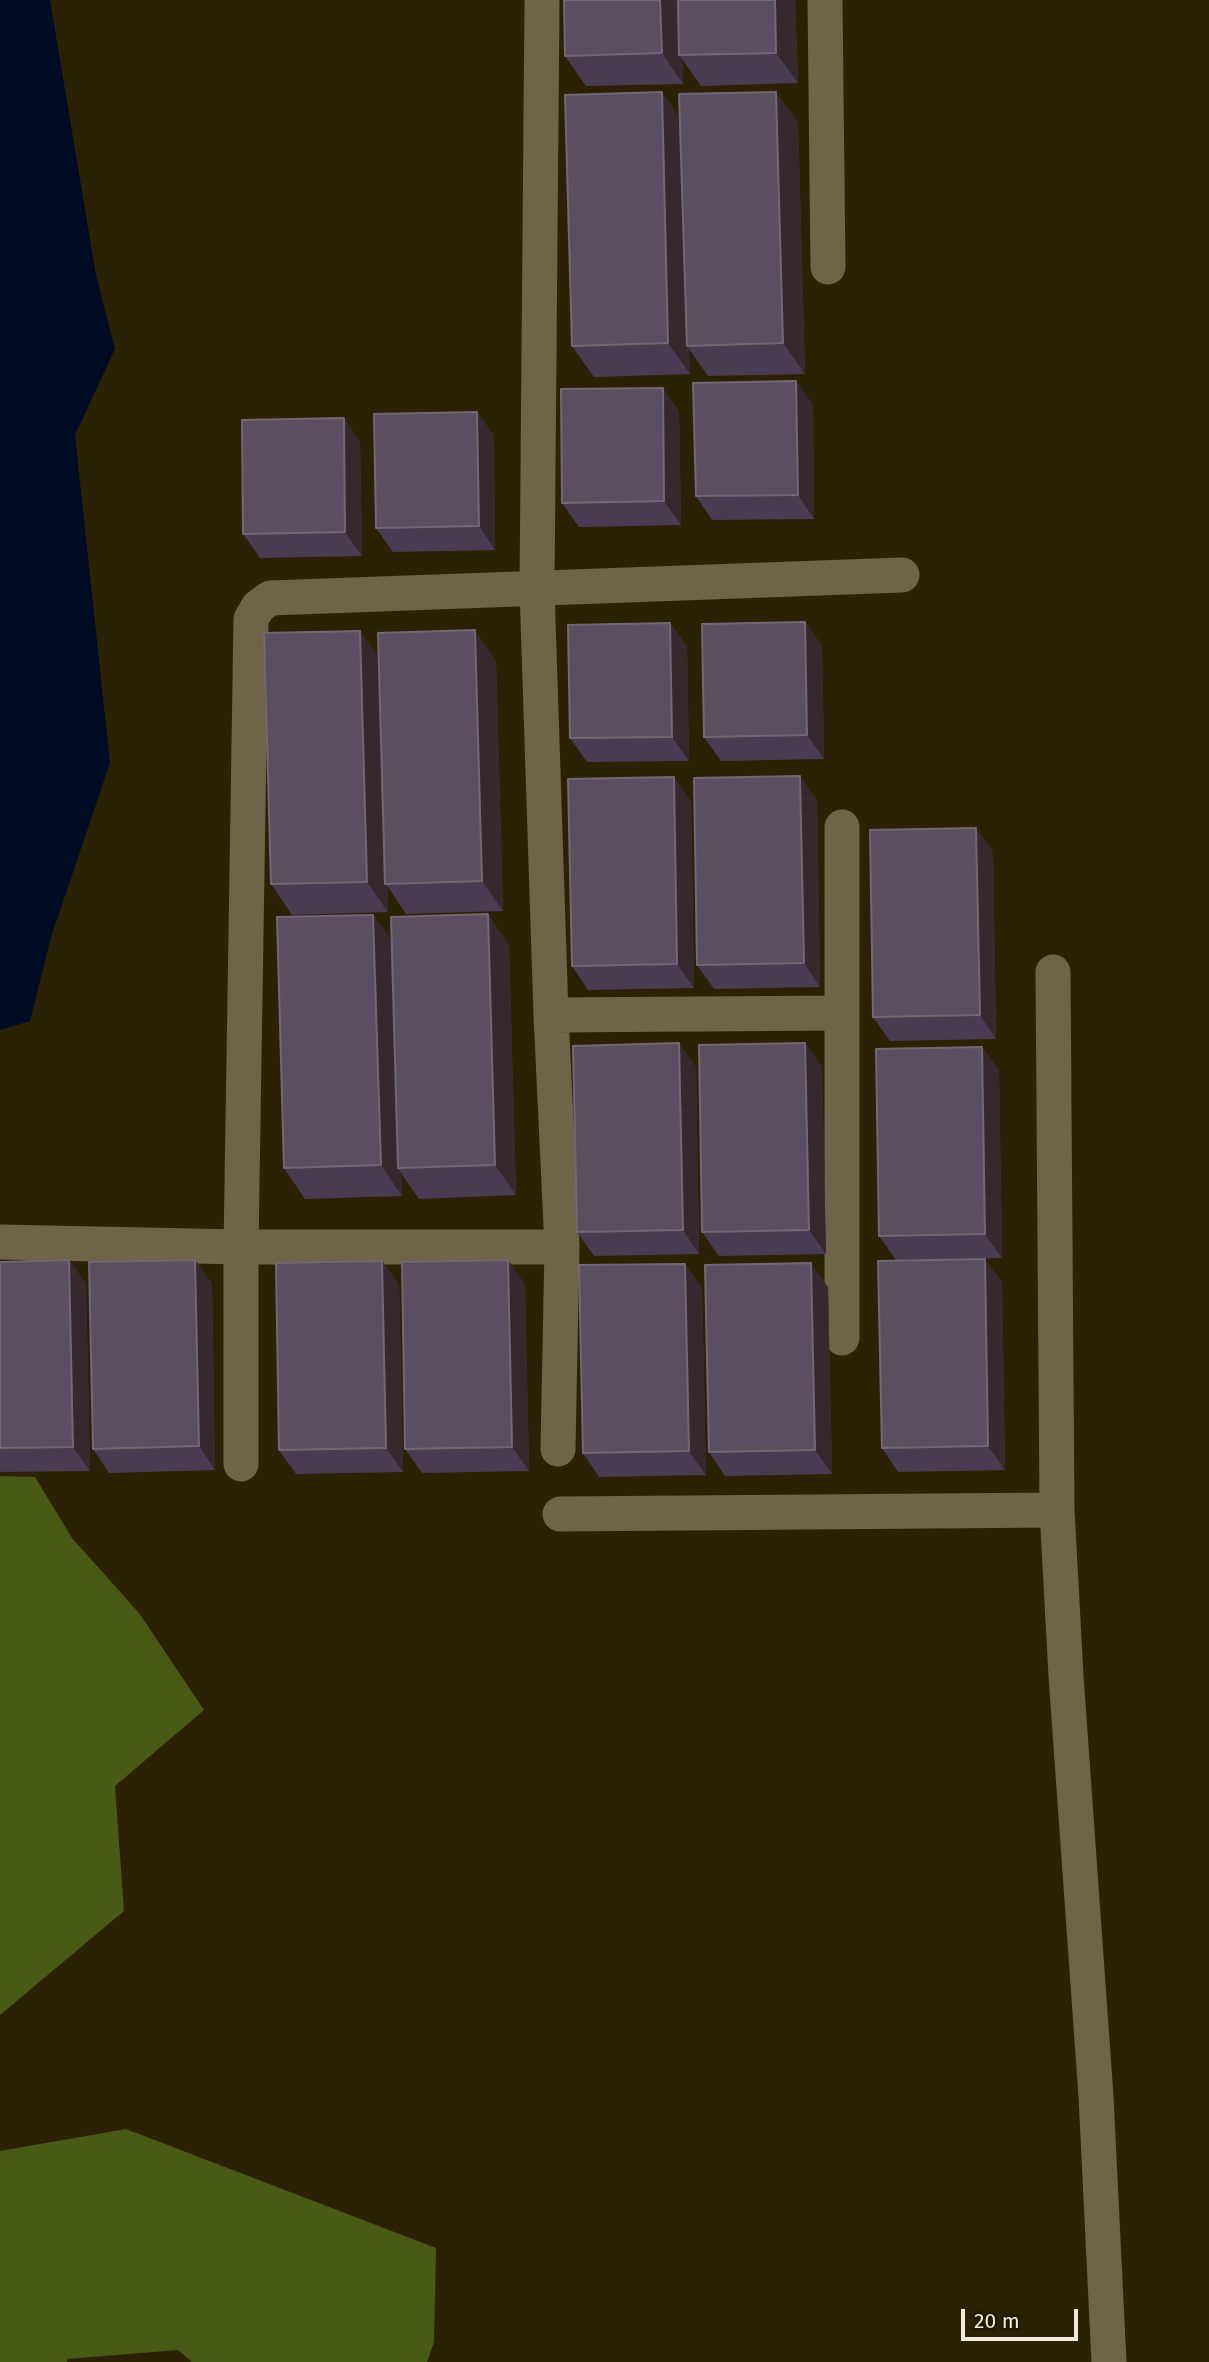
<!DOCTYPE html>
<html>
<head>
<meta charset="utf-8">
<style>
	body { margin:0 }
	#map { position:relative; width:1209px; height:2362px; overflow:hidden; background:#2b2206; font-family:"Fira Sans",sans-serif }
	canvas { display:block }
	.scale { position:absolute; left:961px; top:2309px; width:117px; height:32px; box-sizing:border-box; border:4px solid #f2ecdc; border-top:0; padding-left:9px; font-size:21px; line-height:24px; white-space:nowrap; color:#f2ecdc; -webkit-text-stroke:5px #211800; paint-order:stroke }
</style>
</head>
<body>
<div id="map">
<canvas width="1209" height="2362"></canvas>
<div class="scale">20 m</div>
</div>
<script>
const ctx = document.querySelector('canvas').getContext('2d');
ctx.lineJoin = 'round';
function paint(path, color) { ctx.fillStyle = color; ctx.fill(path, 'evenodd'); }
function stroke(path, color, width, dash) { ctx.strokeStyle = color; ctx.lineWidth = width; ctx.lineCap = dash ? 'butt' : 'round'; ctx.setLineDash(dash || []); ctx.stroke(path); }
paint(new Path2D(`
	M 0,1476 L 35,1477 L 72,1538 L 139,1613 L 204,1710 L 115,1786 L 124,1911 L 0,2015 Z
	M 126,2129 L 436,2248 L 434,2342 L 427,2362 L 192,2362 L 178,2350 L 67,2359 L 67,2362 L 0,2362 L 0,2151 Z`), '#485a15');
paint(new Path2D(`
	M 0,0 L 50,0 L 96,275 L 115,349 L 75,435 L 110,763 L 51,937 L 30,1021 L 0,1030 Z`), '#000c23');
stroke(new Path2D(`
	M 542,0 L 537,589 L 551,1015
	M 825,0 L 828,267
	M 842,827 L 842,1013
	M 1053,972 L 1057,1510 L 1066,1676 L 1096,2096 L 1109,2362
	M 0,1242 L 241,1247 L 562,1247 L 551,1015 L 842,1013 L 842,1338
	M 558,1449 L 562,1247
	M 241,1464 L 241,1247 L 251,619 L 258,607 L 270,598 L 902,575
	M 560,1514 L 1057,1510`), '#6e6447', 35);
paint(new Path2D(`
	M 795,0 L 798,83 L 701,86 L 683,60 L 683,84 L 586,86 L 565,56 Z
	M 680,118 L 798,122 L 805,374 L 708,376 L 689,349 L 690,374 L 594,377 L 572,346 Z
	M 796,381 L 813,405 L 814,519 L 712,520 L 696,496 Z
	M 663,388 L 679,412 L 681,525 L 579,527 L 562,503 Z
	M 477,412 L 494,436 L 495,550 L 393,552 L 376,528 Z
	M 360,442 L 362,556 L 260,558 L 243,534 Z
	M 805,622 L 822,646 L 824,759 L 721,761 L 704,737 Z
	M 670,623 L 687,647 L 689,761 L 587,762 L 570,738 Z
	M 379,657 L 496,661 L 503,911 L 406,914 L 388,887 L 388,912 L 292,915 L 271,884 Z
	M 817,800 L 820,987 L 714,989 L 697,965 Z
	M 691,801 L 694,988 L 588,990 L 572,966 Z
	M 993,852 L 996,1039 L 890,1041 L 873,1017 Z
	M 373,915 L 392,941 L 509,945 L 516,1195 L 419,1199 L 401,1173 L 402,1196 L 305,1199 L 284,1168 Z
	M 805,1043 L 822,1067 L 826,1254 L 719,1256 L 702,1232 Z
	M 982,1047 L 999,1071 L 1002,1258 L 896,1260 L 879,1236 Z
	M 696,1067 L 699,1254 L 594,1256 L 577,1232 Z
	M 985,1259 L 1002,1283 L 1005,1470 L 898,1472 L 882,1448 Z
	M 69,1260 L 86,1284 L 90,1471 L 0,1472 L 0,1262 Z
	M 195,1260 L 212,1284 L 215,1470 L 109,1473 L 93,1449 Z
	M 382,1261 L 399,1285 L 403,1472 L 296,1474 L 279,1450 Z
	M 525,1284 L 529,1471 L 422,1473 L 405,1449 Z
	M 828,1287 L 832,1474 L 725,1476 L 709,1452 Z
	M 702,1288 L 706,1475 L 599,1477 L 583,1453 Z`), '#473c51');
paint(new Path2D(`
	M 660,0 L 681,0 L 679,55 L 683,60 L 683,84 L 662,53 Z
	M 775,0 L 795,0 L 798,83 L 776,53 Z
	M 662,92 L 683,123 L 687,346 L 689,349 L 690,374 L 668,343 Z
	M 776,92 L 798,122 L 805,374 L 783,343 Z
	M 796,381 L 813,405 L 814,519 L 798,495 Z
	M 663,388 L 679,412 L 681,525 L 664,501 Z
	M 477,412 L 494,436 L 495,550 L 479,526 Z
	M 344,418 L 360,442 L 362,556 L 345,532 Z
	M 805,622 L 822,646 L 824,759 L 807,735 Z
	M 670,623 L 687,647 L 689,761 L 672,737 Z
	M 475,630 L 496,661 L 503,911 L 482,881 Z
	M 360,631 L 382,661 L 385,884 L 388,887 L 388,912 L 367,882 Z
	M 800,776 L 817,800 L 820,987 L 804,963 Z
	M 674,777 L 691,801 L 694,988 L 677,964 Z
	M 976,828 L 993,852 L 996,1039 L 980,1015 Z
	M 488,914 L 509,945 L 516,1195 L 495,1165 Z
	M 373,915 L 395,945 L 398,1168 L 401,1173 L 402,1196 L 381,1165 Z
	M 679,1043 L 696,1067 L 699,1254 L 683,1230 Z
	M 805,1043 L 822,1067 L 826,1254 L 809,1230 Z
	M 982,1047 L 999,1071 L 1002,1258 L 985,1234 Z
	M 985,1259 L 1002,1283 L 1005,1470 L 988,1446 Z
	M 69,1260 L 86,1284 L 90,1471 L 73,1447 Z
	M 195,1260 L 212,1284 L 215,1470 L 199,1446 Z
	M 508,1260 L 525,1284 L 529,1471 L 512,1447 Z
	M 382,1261 L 399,1285 L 403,1472 L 386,1448 Z
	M 811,1263 L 828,1287 L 832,1474 L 815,1450 Z
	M 685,1264 L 702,1288 L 706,1475 L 689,1451 Z`), '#342a2d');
const building = new Path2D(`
	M 564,0 L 660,0 L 662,53 L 565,56 Z
	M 678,0 L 775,0 L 776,53 L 679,55 Z
	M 662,92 L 668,343 L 572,346 L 565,95 Z
	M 776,92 L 783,343 L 687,346 L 679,94 Z
	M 796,381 L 798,495 L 696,496 L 693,383 Z
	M 663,388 L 664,501 L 562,503 L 561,389 Z
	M 477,412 L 479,526 L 376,528 L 374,414 Z
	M 344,418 L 345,532 L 243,534 L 242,420 Z
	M 805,622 L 807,735 L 704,737 L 702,624 Z
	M 670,623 L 672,737 L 570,738 L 568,625 Z
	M 475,630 L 482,881 L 385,884 L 378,633 Z
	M 360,631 L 367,882 L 271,884 L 264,633 Z
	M 800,776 L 804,963 L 697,965 L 694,778 Z
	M 674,777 L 677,964 L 572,966 L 568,779 Z
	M 976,828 L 980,1015 L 873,1017 L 870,830 Z
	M 488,914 L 495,1165 L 398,1168 L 391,917 Z
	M 373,915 L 381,1165 L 284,1168 L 277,917 Z
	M 679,1043 L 683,1230 L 577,1232 L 573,1046 Z
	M 805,1043 L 809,1230 L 702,1232 L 699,1045 Z
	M 982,1047 L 985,1234 L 879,1236 L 876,1049 Z
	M 985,1259 L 988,1446 L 882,1448 L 878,1261 Z
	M 69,1260 L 73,1447 L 0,1448 L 0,1262 Z
	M 195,1260 L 199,1446 L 93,1449 L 89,1262 Z
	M 508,1260 L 512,1447 L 405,1449 L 402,1262 Z
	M 382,1261 L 386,1448 L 279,1450 L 276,1263 Z
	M 811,1263 L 815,1450 L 709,1452 L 705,1265 Z
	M 685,1264 L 689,1451 L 583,1453 L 579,1265 Z`);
paint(building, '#594f60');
stroke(building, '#716874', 2);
</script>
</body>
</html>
